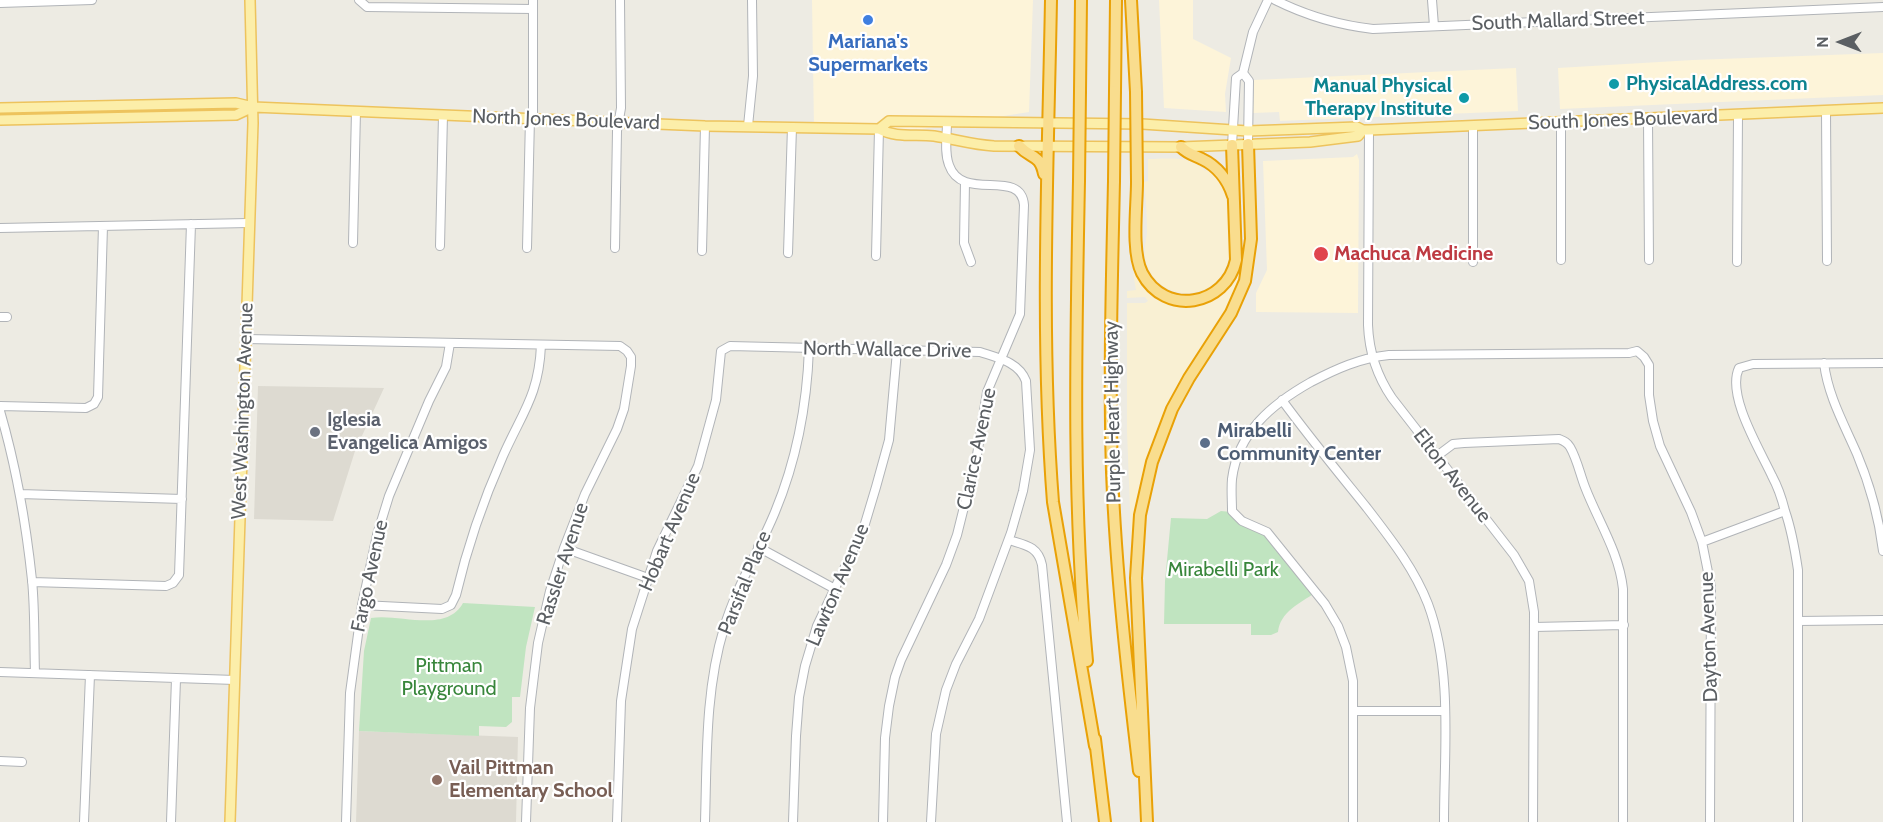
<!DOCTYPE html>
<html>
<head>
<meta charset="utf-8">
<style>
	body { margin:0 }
	#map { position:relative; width:1883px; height:822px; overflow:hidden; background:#edebe3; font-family:Cabin,sans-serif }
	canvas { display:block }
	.north { position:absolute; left:1811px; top:12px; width:60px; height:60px; -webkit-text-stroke:4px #fff; paint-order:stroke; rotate:270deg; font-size:16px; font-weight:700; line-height:24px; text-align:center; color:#5b5f63 }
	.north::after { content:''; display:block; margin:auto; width:21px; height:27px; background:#5b5f63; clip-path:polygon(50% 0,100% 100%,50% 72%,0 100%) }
</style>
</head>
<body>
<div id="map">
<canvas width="1883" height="822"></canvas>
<div class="north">N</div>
</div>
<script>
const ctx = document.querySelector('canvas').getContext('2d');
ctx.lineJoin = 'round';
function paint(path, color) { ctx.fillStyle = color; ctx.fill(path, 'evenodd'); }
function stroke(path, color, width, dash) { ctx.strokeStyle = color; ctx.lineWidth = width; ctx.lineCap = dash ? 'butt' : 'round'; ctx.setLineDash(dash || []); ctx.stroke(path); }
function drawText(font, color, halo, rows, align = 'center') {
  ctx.font = font + ' Cabin,sans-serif'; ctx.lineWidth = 4.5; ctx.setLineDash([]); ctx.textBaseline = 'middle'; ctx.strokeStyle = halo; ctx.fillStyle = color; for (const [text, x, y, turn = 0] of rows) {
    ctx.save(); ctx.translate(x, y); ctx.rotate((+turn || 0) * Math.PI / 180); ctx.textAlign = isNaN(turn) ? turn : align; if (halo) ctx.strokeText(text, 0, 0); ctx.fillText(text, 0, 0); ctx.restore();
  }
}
paint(new Path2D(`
	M 812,0 L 1033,0 L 1029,112 L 922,129 L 814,128 Z
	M 1159,0 L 1193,0 L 1193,39 L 1231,58 L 1225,94 L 1226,112 L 1164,108 Z
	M 1883,53 L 1883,95 L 1560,109 L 1558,68 L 1693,60 Z
	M 1516,68 L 1518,111 L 1280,121 L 1279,112 L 1253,113 L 1254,80 Z
	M 1357,154 L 1359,160 L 1358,313 L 1256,312 L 1256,293 L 1267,270 L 1263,161 L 1353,157 Z`), '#fdf4d9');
paint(new Path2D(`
	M 258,386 L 384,388 L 355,451 L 333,521 L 254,519 Z
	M 359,731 L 518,737 L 516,822 L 356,822 Z`), '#dddad1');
paint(new Path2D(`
	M 1221,511 C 1261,512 1292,564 1315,593 C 1300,603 1280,612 1278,632 L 1271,635 L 1251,635 L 1251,624 L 1164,624 L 1165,581 L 1171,518 L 1207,519 Z
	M 463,603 L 535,607 L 526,647 L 520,697 L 512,697 L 512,722 L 506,727 L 479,726 L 479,736 L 359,731 L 364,651 L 371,618 C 399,613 446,634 463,603 Z`), '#c0e4c0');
paint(new Path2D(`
	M 1148,159 C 1166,159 1194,155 1205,171 L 1210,168 C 1234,194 1228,220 1230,253 C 1227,270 1218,286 1200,291 C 1175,299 1148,283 1145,256 C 1144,248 1146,241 1147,233 C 1147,216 1146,199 1144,182 L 1148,181 Z
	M 1239,272 C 1240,298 1186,371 1171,399 C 1145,451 1137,502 1132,559 L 1127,432 L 1127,303 L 1145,303 L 1148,301 L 1145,297 L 1127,298 L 1127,291 L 1136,290 L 1133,273 C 1140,279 1144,289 1151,295 C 1181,319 1225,306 1239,272 Z`), '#f9f0d3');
const minor = new Path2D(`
	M 359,0 L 367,7 L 533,9
	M 1275,0 C 1307,16 1338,25 1373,29 L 1883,7
	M 1432,0 L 1434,26
	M 0,3 L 92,0
	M 1243,73 L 1249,81 L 1248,144
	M 1826,111 L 1827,261
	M 533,118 L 533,0
	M 1648,119 L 1649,260
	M 748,126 L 753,76 L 752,0
	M 1473,126 L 1473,262
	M 1369,130 L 1368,325 C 1369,352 1377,376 1392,398 L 1514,555 L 1529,581 L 1534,612 L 1533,822
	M 1232,145 L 1236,78 L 1243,73 L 1253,32 L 1268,0
	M 965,182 L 964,243 L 971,262
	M 0,228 L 249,223
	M 353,243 L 356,111
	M 440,246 L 443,115
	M 527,248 L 530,118
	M 615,248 L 617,131 L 621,108 L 620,0
	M 702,251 L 705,126
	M 788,253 L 792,127
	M 876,256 L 879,129
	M 1561,260 L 1561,122
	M 1737,262 L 1738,115
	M 0,317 L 7,317
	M 246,339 L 620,346 L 627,351 L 631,357 L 631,366 L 624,409 L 617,429 L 585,494 L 564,548 L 550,591 L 538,643 L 530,708 L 526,822
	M 1824,363 C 1828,396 1844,424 1857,454 C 1870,485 1879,518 1883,551
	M 1282,400 C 1309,437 1338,472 1367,508 C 1390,538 1414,568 1428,604 C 1453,671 1444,751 1444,822
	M 0,406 L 86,408 L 94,404 L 98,397 L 103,226
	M 0,411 C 16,466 26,523 32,580 C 35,610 34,642 35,673
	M 1437,456 L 1453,444 L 1464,443 L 1559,439 C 1564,441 1567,442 1570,447 C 1577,459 1580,474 1585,487 C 1598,521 1619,552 1623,589 L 1623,822
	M 20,494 L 182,499
	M 1009,540 C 1025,545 1038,546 1042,565 L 1067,822
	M 1702,542 L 1785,511
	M 758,547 L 835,589
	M 564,548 L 648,578
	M 32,582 L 166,586 L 173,583 L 179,575 L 191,224
	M 362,605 L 442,609 L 451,605 L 456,595 C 467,548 483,501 503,456 C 522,413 539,395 541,345
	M 1798,621 L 1883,620
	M 1534,627 L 1624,625
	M 0,672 L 235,680
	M 1353,711 L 1444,711
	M 0,761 L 22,762
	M 84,822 L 90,675
	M 171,822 L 176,679
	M 346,822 L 350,693 L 362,605 L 377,535 L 389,496 L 429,401 L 446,367 L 450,343
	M 617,822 L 621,701 L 632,629 L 657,551 L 698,466 L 716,400 L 721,351 L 730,346 L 980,352 C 998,358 1019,362 1026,381 L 1030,450 L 1023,491 L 1011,533 L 979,619 L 956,664 L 946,690 L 936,734 L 931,822
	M 705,822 C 707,758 705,690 724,628 C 736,587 759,551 775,512 C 797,459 807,406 809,348
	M 793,822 L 796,736 L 799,697 L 805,666 L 817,626 L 864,527 L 876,487 L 889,440 L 897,351
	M 883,822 L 885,738 L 889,706 L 895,677 L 901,660 L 946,565 L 957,535 L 977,455 L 987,392 L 1020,314 L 1024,205 C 1021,167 962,203 949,165 C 944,152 947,136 947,122
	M 1353,822 L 1353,681 L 1346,647 L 1338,626 L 1325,604 L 1267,532 L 1242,521 L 1232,511 C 1232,501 1231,489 1232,479 C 1238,432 1272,404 1311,382 C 1336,369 1360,358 1389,355 L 1629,353 L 1637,351 L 1644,357 L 1649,365 L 1649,395 L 1653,421 L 1660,446 L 1691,512 L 1702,542 L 1711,587 L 1710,822
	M 1798,822 L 1798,570 C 1795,550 1792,531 1785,511 C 1782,499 1778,487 1772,476 C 1760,450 1726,395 1739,368 L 1753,364 L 1883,363`);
const major = new Path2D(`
	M 0,108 L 236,103 L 253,107 L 705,126 L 879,129 C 896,138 915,134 934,136 C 954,139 973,145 994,146 L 1181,147 L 1310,142 L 1358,136 L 1363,130
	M 0,120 L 236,115 L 253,107
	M 879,129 L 889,121 L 1142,124 L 1248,131 L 1357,127 L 1363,130 L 1369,130 L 1883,108
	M 230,822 L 253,123 L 250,0`);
const highway = new Path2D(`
	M 1051,0 C 1048,167 1040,335 1053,502 L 1095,746
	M 1131,0 L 1136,92
	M 1080,91 L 1081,0
	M 1115,91 L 1116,0
	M 1019,146 C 1031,159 1040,154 1044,174
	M 1181,147 C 1188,154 1194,155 1202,159 C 1217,166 1228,180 1233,196
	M 1079,181 C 1076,341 1072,501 1087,661
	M 1114,181 C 1112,278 1109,375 1112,472 C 1116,572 1127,671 1139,771
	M 1137,182 C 1137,207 1131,251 1142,273 C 1165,317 1226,306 1236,260 L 1232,145
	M 1095,739 L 1105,822
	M 1147,822 L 1136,578 L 1140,515 L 1152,462 L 1172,409 L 1189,378 L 1231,313 L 1245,281 L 1251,239 L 1248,144`);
stroke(minor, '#b1b4b8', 10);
stroke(major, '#edc35d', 12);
stroke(highway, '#e9a107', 14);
stroke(minor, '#fff', 8);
stroke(major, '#fceea9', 9);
stroke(highway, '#f9dd8e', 10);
const highwayBridge = new Path2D(`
	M 1136,92 L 1137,182
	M 1079,181 L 1080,91
	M 1114,181 L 1115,91`);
stroke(highwayBridge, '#e9a107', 14, []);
stroke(highwayBridge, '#f9dd8e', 10);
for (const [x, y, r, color] of [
	[868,20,6,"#3f7fe0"],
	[1614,84,6,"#0f9aa8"],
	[1464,98,6,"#0f9aa8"],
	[1321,254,8,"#e0444e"],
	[315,432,6,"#6b7280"],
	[1205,443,6,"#5c6f8a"],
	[437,780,6,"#8d6e63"]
]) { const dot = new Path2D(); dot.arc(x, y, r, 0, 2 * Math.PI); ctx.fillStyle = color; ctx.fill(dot); stroke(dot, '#fff', 2); }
drawText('20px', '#5b5f63', '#fff', [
	["South Mallard Street",1558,21,-2],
	["North Jones Boulevard",566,120,2],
	["South Jones Boulevard",1623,120,-2],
	["North Wallace Drive",887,350,1],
	["West Washington Avenue",243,411,-88],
	["Purple Heart Highway",1113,412,-91],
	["Clarice Avenue",977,449,-78],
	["Elton Avenue",1452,476,52],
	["Hobart Avenue",670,532,-67],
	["Rassler Avenue",563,564,-72],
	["Fargo Avenue",370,576,-78],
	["Parsifal Place",745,583,-68],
	["Lawton Avenue",838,585,-67],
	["Dayton Avenue",1709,637,-92]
]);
drawText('bold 20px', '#366cbe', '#fff', [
	["Mariana's",868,42],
	["Supermarkets",868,65]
]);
drawText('bold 20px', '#0d838f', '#fff', [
	["PhysicalAddress.com",1626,84],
	["Manual Physical",1452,86,"right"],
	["Therapy Institute",1452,109,"right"]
], 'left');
drawText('bold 20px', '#be3a42', '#fff', [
	["Machuca Medicine",1334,254]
], 'left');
drawText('bold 20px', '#5b616d', '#fff', [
	["Iglesia",327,420],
	["Evangelica Amigos",327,443]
], 'left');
drawText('bold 20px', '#4e5e75', '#fff', [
	["Mirabelli",1217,431],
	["Community Center",1217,454]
], 'left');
drawText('20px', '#38863b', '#fff', [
	["Mirabelli Park",1223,570],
	["Pittman",449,666],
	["Playground",449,689]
]);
drawText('bold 20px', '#785e54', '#fff', [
	["Vail Pittman",449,768],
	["Elementary School",449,791]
], 'left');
</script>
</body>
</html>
